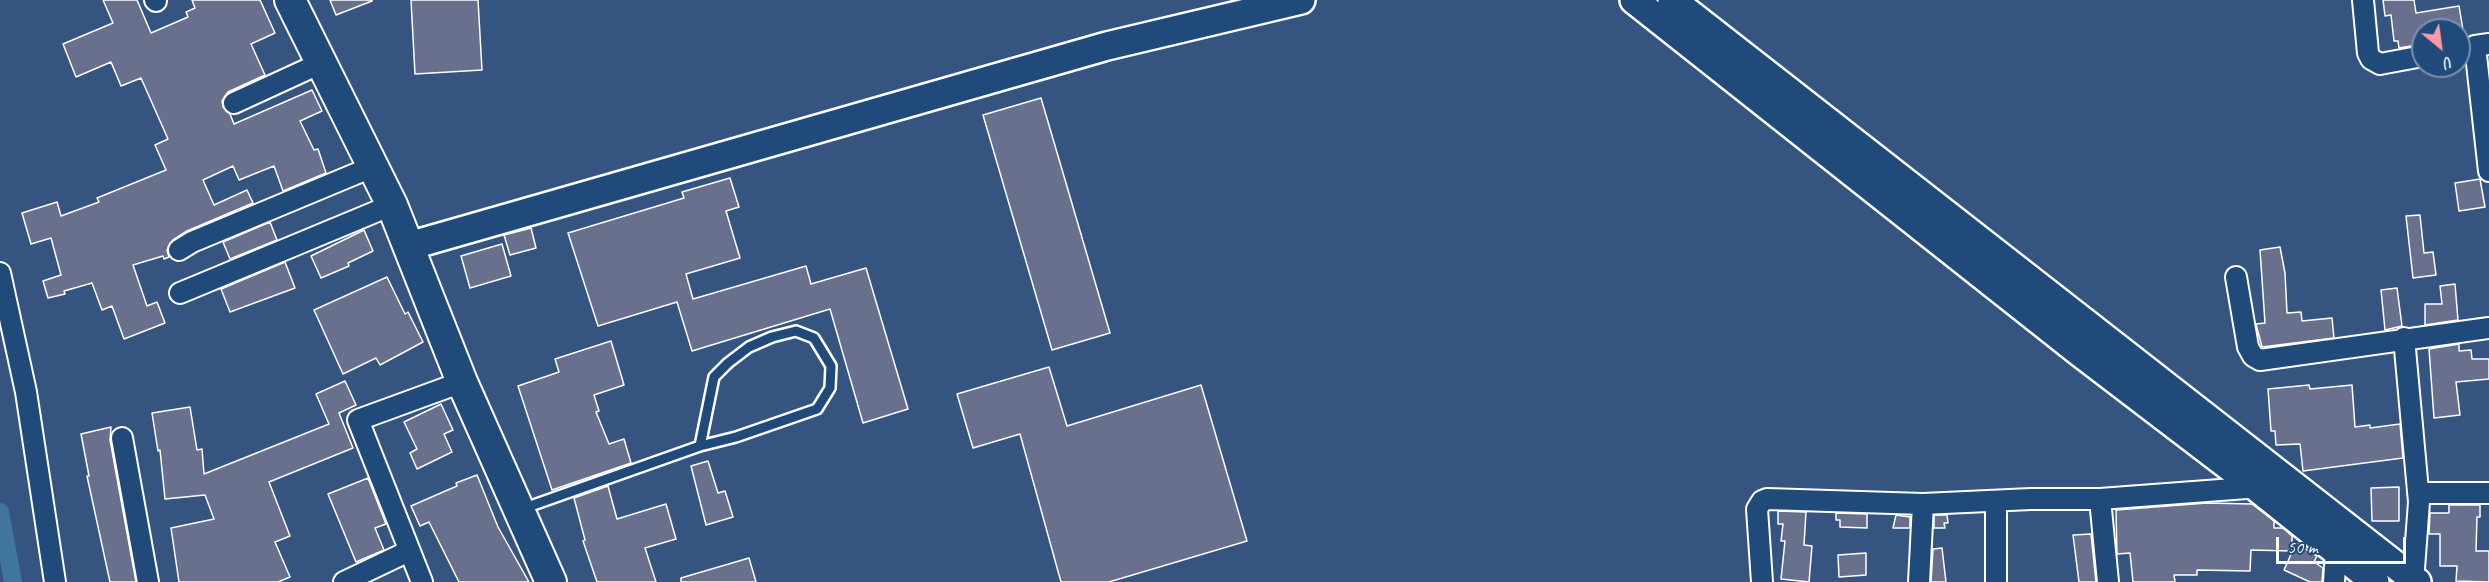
<!DOCTYPE html>
<html>
<head>
<meta charset="utf-8">
<style>
	body { margin:0 }
	#map { position:relative; width:2489px; height:582px; overflow:hidden; background:#355580; font-family:Caveat,sans-serif }
	canvas { display:block }
	.north { position:absolute; left:2411px; top:18px; width:60px; height:60px; box-sizing:border-box; background:#1f4a7a; border:2px solid #7992af; border-radius:50%; rotate:151deg; font-size:16px; font-weight:700; line-height:24px; text-align:center; color:#fff }
	.north::after { content:''; display:block; margin:auto; width:21px; height:27px; background:#ff9aa2; clip-path:polygon(50% 0,100% 100%,50% 72%,0 100%) }
	.scale { position:absolute; left:2276px; top:537px; width:130px; height:27px; box-sizing:border-box; border:3px solid #fff; border-top:0; padding-left:8px; font-size:18px; line-height:21px; white-space:nowrap; color:#fff; -webkit-text-stroke:4px #1f4a7a; paint-order:stroke }
</style>
</head>
<body>
<div id="map">
<canvas width="2489" height="582"></canvas>
<div class="north">U</div>
<div class="scale">50 m</div>
</div>
<script>
const ctx = document.querySelector('canvas').getContext('2d');
ctx.lineJoin = 'round';
function stroke(path, color, width, dash) { ctx.strokeStyle = color; ctx.lineWidth = width; ctx.lineCap = dash ? 'butt' : 'round'; ctx.setLineDash(dash || []); ctx.stroke(path); }
function paint(path, color) { ctx.fillStyle = color; ctx.fill(path, 'evenodd'); }
stroke(new Path2D(`
	M 0,512 L 13,582`), '#40759d', 18);
const building = new Path2D(`
	M 103,0 L 137,0 L 151,33 L 188,17 L 186,12 L 195,8 L 192,0 L 260,0 L 275,33 L 251,44 L 265,75 L 228,92 L 222,101 L 223,107 L 230,114 L 234,124 L 312,90 L 322,111 L 300,121 L 314,150 L 318,149 L 326,173 L 283,191 L 274,166 L 239,180 L 233,166 L 203,180 L 214,205 L 247,190 L 253,203 L 187,231 L 173,240 L 167,250 L 169,257 L 164,259 L 163,256 L 133,265 L 147,306 L 157,302 L 165,323 L 124,339 L 112,306 L 102,310 L 92,283 L 64,291 L 65,294 L 48,298 L 43,281 L 61,275 L 51,238 L 31,244 L 22,213 L 57,202 L 61,216 L 99,202 L 97,198 L 166,170 L 155,145 L 168,139 L 141,78 L 121,86 L 111,62 L 76,77 L 63,44 L 113,23 Z
	M 330,0 L 372,0 L 372,1 L 336,15 Z
	M 411,0 L 478,0 L 482,70 L 415,74 Z
	M 2383,0 L 2414,0 L 2416,13 L 2459,6 L 2463,30 L 2423,30 L 2423,44 L 2399,48 L 2398,41 L 2394,41 L 2391,15 L 2385,16 Z
	M 1041,98 L 1110,333 L 1052,350 L 983,115 Z
	M 730,178 L 739,207 L 726,211 L 740,258 L 686,274 L 693,299 L 806,266 L 811,284 L 866,268 L 908,409 L 863,423 L 830,309 L 692,351 L 677,302 L 598,326 L 568,233 L 684,198 L 682,192 Z
	M 2480,179 L 2485,207 L 2459,211 L 2455,183 Z
	M 2420,215 L 2424,253 L 2433,252 L 2436,275 L 2413,278 L 2406,216 Z
	M 270,222 L 277,240 L 230,259 L 223,242 Z
	M 531,228 L 536,248 L 510,255 L 504,235 Z
	M 364,230 L 373,251 L 348,263 L 349,266 L 321,278 L 311,256 Z
	M 502,244 L 511,276 L 470,288 L 461,256 Z
	M 2280,247 L 2285,273 L 2287,313 L 2301,312 L 2302,321 L 2332,318 L 2334,338 L 2262,347 L 2256,324 L 2265,323 L 2260,250 Z
	M 285,262 L 295,288 L 230,312 L 221,289 Z
	M 387,277 L 405,314 L 408,312 L 423,342 L 380,365 L 376,358 L 343,374 L 314,310 Z
	M 2455,284 L 2458,320 L 2425,325 L 2425,304 L 2442,304 L 2440,286 Z
	M 2397,288 L 2402,326 L 2385,330 L 2381,290 Z
	M 611,341 L 624,385 L 594,395 L 599,411 L 596,412 L 609,444 L 624,439 L 631,463 L 552,490 L 518,386 L 559,372 L 555,359 Z
	M 2459,344 L 2459,351 L 2471,350 L 2472,359 L 2489,359 L 2489,379 L 2456,382 L 2460,415 L 2434,418 L 2429,349 Z
	M 1049,367 L 1067,426 L 1201,385 L 1247,541 L 1109,582 L 1061,582 L 1020,434 L 973,448 L 957,394 Z
	M 345,381 L 356,405 L 339,413 L 353,448 L 269,482 L 290,536 L 275,542 L 290,577 L 278,582 L 179,582 L 171,528 L 214,519 L 205,495 L 165,499 L 160,450 L 158,451 L 152,413 L 190,407 L 197,450 L 202,449 L 204,474 L 329,424 L 316,394 Z
	M 2309,385 L 2310,389 L 2352,385 L 2355,427 L 2370,425 L 2370,428 L 2400,424 L 2403,458 L 2303,471 L 2300,444 L 2276,445 L 2275,431 L 2271,431 L 2268,389 Z
	M 441,404 L 453,430 L 444,434 L 452,452 L 417,469 L 410,453 L 417,449 L 404,422 Z
	M 111,427 L 110,440 L 136,582 L 110,582 L 87,476 L 89,476 L 81,434 Z
	M 708,461 L 718,493 L 725,491 L 733,517 L 706,525 L 691,466 Z
	M 477,475 L 498,527 L 529,582 L 459,582 L 429,522 L 420,526 L 411,506 L 457,486 L 456,483 Z
	M 368,478 L 386,524 L 375,528 L 384,550 L 356,562 L 328,494 Z
	M 608,486 L 617,519 L 666,504 L 676,539 L 645,548 L 656,582 L 597,582 L 583,541 L 585,540 L 574,498 Z
	M 2399,487 L 2399,521 L 2372,521 L 2371,488 Z
	M 2207,503 L 2252,504 L 2274,521 L 2274,528 L 2283,528 L 2292,536 L 2292,551 L 2251,550 L 2250,571 L 2197,570 L 2197,575 L 2174,575 L 2175,582 L 2133,582 L 2130,553 L 2117,554 L 2116,510 Z
	M 2449,505 L 2480,505 L 2480,517 L 2477,517 L 2476,551 L 2489,551 L 2489,582 L 2456,581 L 2457,566 L 2440,566 L 2440,534 L 2429,534 L 2430,513 L 2449,513 Z
	M 1778,511 L 1806,512 L 1804,545 L 1812,546 L 1809,582 L 1781,579 L 1785,541 L 1781,541 L 1783,524 L 1778,524 Z
	M 1836,513 L 1867,514 L 1867,528 L 1840,527 L 1840,520 L 1836,520 Z
	M 1896,515 L 1910,517 L 1910,528 L 1893,528 Z
	M 1934,515 L 1947,515 L 1948,523 L 1944,523 L 1945,528 L 1934,528 Z
	M 2091,534 L 2096,582 L 2079,582 L 2073,535 Z
	M 2296,543 L 2317,556 L 2314,562 L 2323,568 L 2322,582 L 2310,582 L 2284,570 Z
	M 1942,548 L 1946,582 L 1931,582 L 1933,549 Z
	M 1866,553 L 1866,575 L 1839,577 L 1838,555 Z
	M 749,558 L 756,582 L 681,582 L 681,578 Z`);
paint(building, '#69708d');
stroke(building, '#fff', 1.5);
const lane = new Path2D(`
	M 522,509 L 700,446 L 736,437 L 817,409 L 830,388 L 831,366 L 814,338 L 796,331 L 772,337 L 749,347 L 728,363 L 714,377 L 700,446`);
const street = new Path2D(`
	M 155,0 L 156,1
	M 2363,0 L 2368,53 L 2371,59 L 2380,64 L 2423,56
	M 2489,44 L 2475,46 L 2489,171
	M 234,103 L 321,63
	M 179,250 L 192,242 L 372,167
	M 0,273 L 26,392 L 55,582
	M 2236,277 L 2248,347 L 2253,356 L 2260,360 L 2489,328
	M 180,293 L 392,205
	M 2404,338 L 2419,502 L 2413,582
	M 122,438 L 148,582
	M 2418,493 L 2489,493
	M 2100,499 L 2108,582
	M 344,582 L 409,551
	M 422,582 L 358,420 L 462,382
	M 1762,582 L 1757,509 L 1762,501 L 1767,499 L 1923,504 L 2031,499 L 2100,499 L 2260,487
	M 1919,582 L 1923,504
	M 1996,582 L 1996,501
	M 2334,582 L 2336,551`);
const secondary = new Path2D(`
	M 1634,0 L 2079,352 L 2256,487 L 2375,582
	M 1672,0 L 2417,582
	M 409,246 L 1107,46 L 1301,0`);
const primary = new Path2D(`
	M 290,0 L 392,205 L 462,382 L 551,582`);
stroke(lane, '#fff', 14);
stroke(street, '#fff', 24);
stroke(secondary, '#fff', 32);
stroke(primary, '#fff', 34);
stroke(lane, '#1f4a7a', 9);
stroke(street, '#1f4a7a', 20);
stroke(secondary, '#1f4a7a', 27);
stroke(primary, '#1f4a7a', 30);
</script>
</body>
</html>
